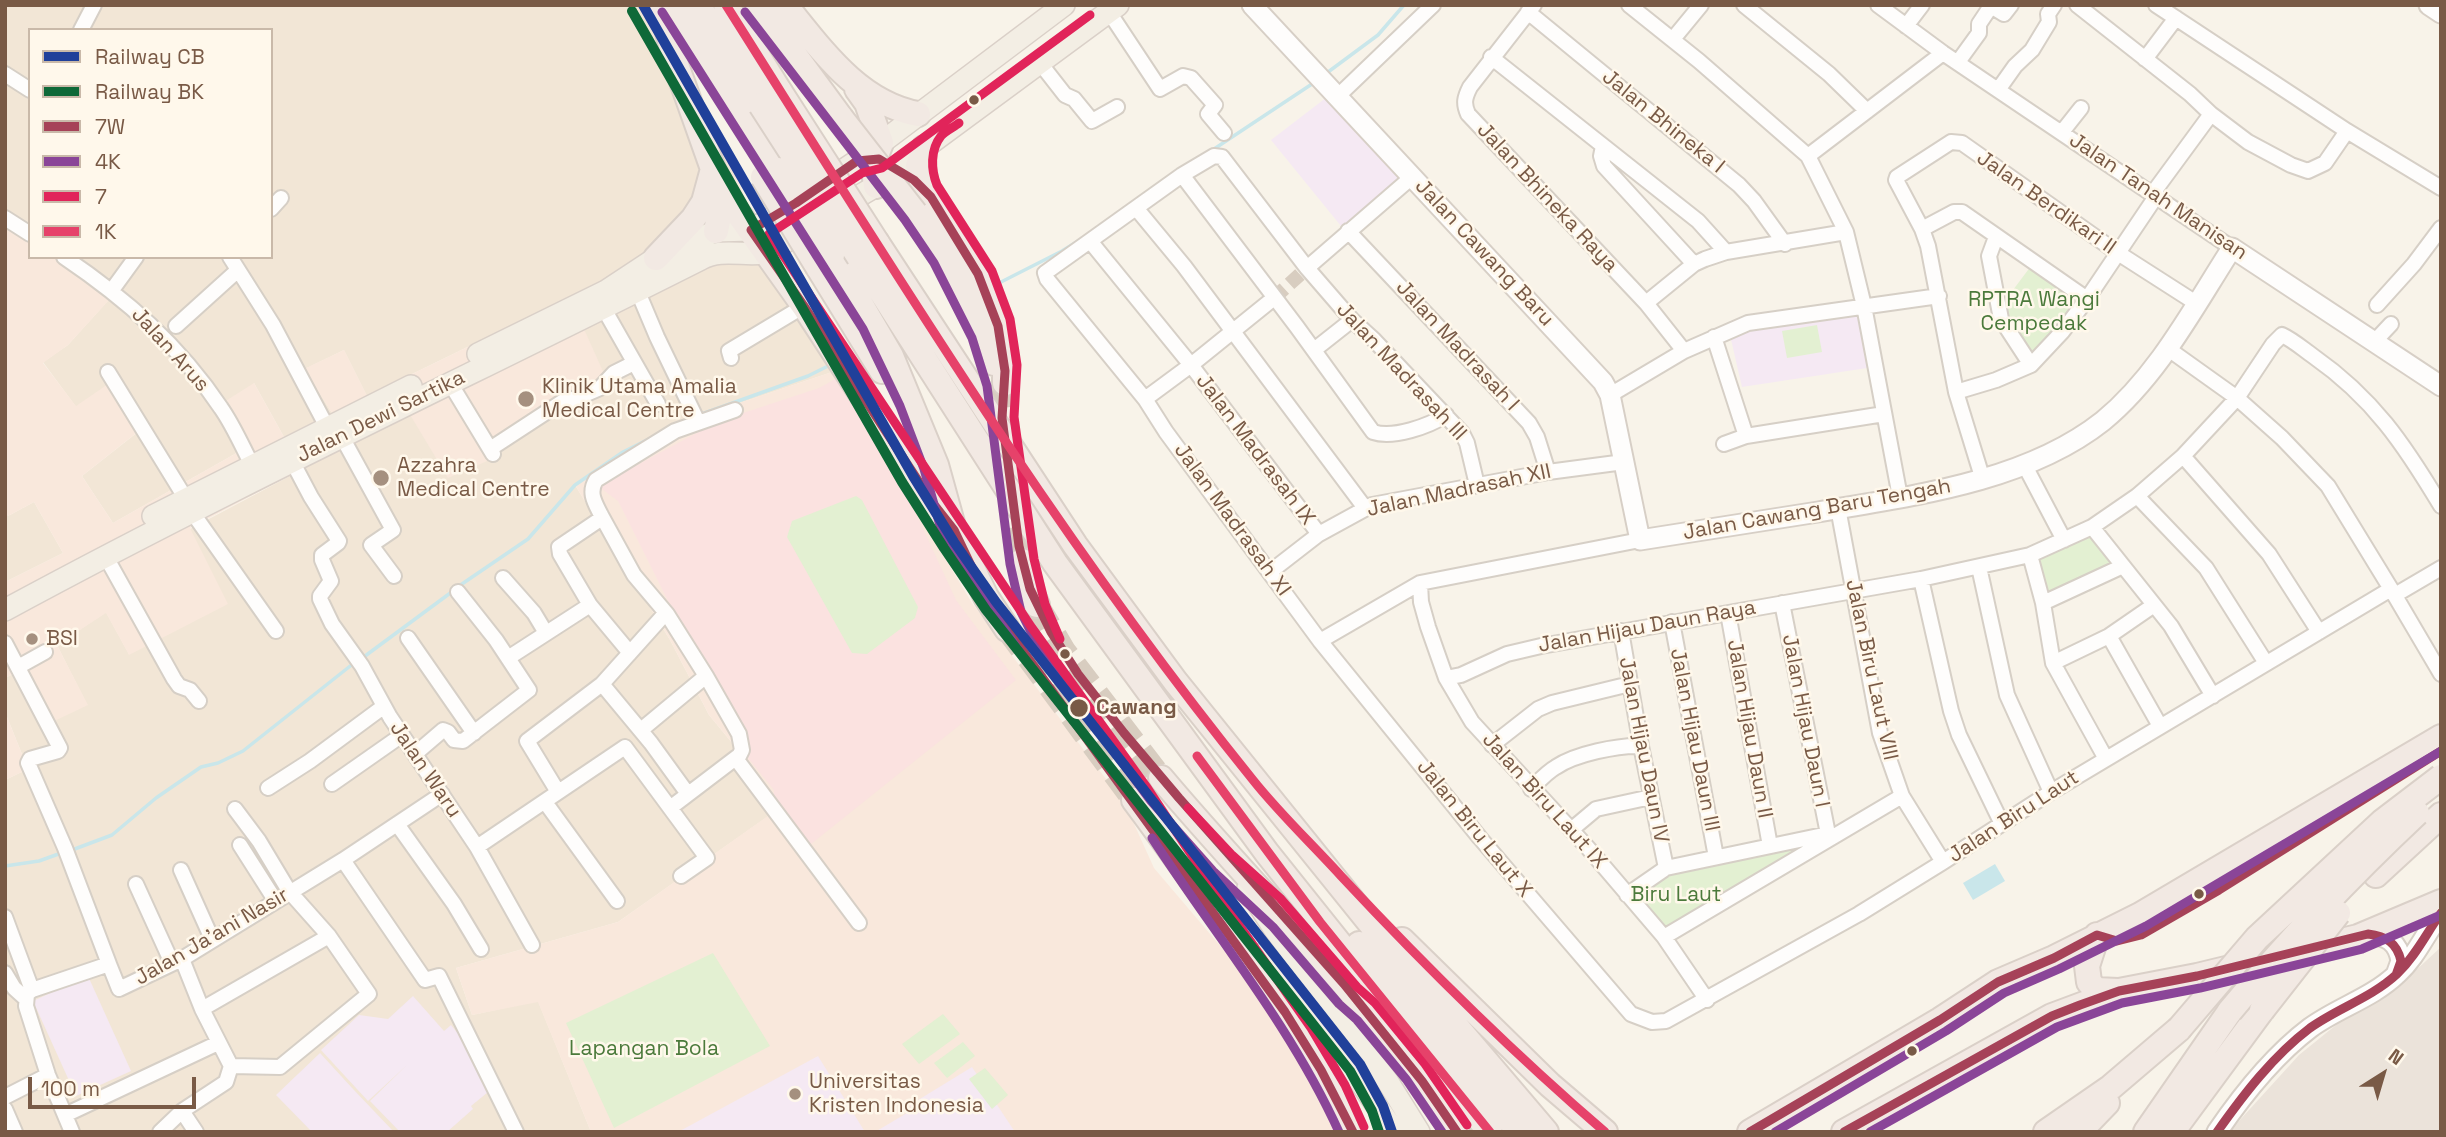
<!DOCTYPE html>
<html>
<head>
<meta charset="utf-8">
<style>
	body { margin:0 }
	#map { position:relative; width:2446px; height:1137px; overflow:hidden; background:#f8f3e9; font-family:"Space Grotesk",sans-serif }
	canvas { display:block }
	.frame { position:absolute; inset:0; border:7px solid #795a46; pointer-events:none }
	.legend { position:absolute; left:28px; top:28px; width:245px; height:231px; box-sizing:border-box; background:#fff8eb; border:2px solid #c9b9a9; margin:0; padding:9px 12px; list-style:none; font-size:21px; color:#795a46 }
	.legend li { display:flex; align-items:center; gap:14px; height:35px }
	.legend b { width:35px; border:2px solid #c9b9a9 }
	.north { position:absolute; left:2348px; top:1039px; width:70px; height:70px; -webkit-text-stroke:5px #fff8eb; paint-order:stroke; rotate:37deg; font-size:19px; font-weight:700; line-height:28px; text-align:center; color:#795a46 }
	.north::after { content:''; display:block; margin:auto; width:24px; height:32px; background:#795a46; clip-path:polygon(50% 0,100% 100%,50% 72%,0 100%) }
	.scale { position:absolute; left:28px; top:1077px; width:168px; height:32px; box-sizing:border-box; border:4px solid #795a46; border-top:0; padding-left:9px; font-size:21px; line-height:24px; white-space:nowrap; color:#795a46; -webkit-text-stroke:5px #fff8eb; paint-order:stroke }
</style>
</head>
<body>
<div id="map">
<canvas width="2446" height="1137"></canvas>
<div class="frame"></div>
<ul class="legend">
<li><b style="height:9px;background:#20409a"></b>Railway CB</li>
<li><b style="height:9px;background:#0e6938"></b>Railway BK</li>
<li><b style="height:9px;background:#a64258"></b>7W</li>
<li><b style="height:9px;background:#8a4598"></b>4K</li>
<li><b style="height:9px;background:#e1245a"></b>7</li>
<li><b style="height:9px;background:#e6426a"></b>1K</li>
</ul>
<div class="north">N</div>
<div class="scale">100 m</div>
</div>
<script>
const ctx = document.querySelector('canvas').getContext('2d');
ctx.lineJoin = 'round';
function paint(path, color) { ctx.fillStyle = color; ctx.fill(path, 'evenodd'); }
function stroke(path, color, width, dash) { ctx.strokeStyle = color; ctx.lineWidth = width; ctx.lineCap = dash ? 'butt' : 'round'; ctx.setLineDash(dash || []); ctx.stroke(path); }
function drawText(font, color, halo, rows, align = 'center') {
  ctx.font = font + ' "Space Grotesk",sans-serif'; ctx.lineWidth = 5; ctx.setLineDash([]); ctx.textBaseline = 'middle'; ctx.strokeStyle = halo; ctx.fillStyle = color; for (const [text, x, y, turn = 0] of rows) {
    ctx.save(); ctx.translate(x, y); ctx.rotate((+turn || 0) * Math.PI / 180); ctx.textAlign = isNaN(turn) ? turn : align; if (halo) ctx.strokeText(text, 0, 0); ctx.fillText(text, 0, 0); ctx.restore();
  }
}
paint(new Path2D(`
	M 5,5 L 649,5 L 673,42 L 736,176 L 700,219 L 611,277 L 367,396 L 344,350 L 305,369 L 332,413 L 284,437 L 254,383 L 249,446 L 113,523 L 82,476 L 143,428 L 76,407 L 43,362 L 68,345 L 121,286 L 75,257 L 271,257 L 271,30 L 30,30 L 30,228 L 5,213 Z
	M 761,236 L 850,366 L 698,417 L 575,485 L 670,640 L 709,715 L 747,761 L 780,808 L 618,922 L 456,968 L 472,1015 L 538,1001 L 591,1132 L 5,1132 L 5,780 L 28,769 L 5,712 L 5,678 L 21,670 L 87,705 L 57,645 L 106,612 L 129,654 L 190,529 L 409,413 L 583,329 Z
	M 34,502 L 63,553 L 5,582 L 5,511 L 8,516 Z`), '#f2e6d6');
paint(new Path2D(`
	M 736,176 L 761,236 L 584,329 L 610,387 L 543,410 L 494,458 L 448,478 L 409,413 L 190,528 L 228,604 L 129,655 L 106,613 L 57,645 L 88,705 L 48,724 L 20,670 L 5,678 L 5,582 L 63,553 L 34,502 L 8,516 L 5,511 L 5,213 L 30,228 L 30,257 L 75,257 L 121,287 L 68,345 L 43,363 L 76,406 L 111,382 L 144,427 L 82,476 L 113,523 L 249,446 L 224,402 L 254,383 L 284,437 L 332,413 L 304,369 L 344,350 L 367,396 L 611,277 L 700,219 Z
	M 850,366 L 931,535 L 972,603 L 1125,804 L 1154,868 L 1273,1008 L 1346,1132 L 591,1132 L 538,1002 L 472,1015 L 456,968 L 618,922 L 779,808 L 747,761 L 709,715 L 670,640 L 575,485 L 698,417 Z
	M 5,712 L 28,769 L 5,780 Z`), '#f9e8dc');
paint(new Path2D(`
	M 2441,947 L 2441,1132 L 2229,1132 L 2299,1055 L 2341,1021 L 2399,986 Z`), '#ebe3da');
paint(new Path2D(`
	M 1331,94 L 1409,178 L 1345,231 L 1271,140 Z
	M 1857,312 L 1867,368 L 1742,387 L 1729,331 Z
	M 88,976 L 131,1071 L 76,1096 L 33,1001 Z
	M 413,996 L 444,1031 L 451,1025 L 482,1063 L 476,1069 L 493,1088 L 471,1106 L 473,1109 L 447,1132 L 400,1132 L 370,1101 L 407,1065 L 368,1101 L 321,1050 L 359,1015 L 388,1019 Z
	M 320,1053 L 353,1089 L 394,1132 L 312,1132 L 276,1095 Z
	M 818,1056 L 865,1132 L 678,1132 Z
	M 972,1067 L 1015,1132 L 875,1132 L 912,1110 L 910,1105 Z`), '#f5e9f3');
paint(new Path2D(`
	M 850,371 L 956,600 L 1016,680 L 806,848 L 772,804 L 774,790 L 744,753 L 618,501 L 598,486 L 719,421 L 819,388 Z`), '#fbe2e0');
paint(new Path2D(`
	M 2031,266 L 2080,300 L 2054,335 L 2029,359 L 2004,325 L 1997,293 L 2013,290 Z
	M 1817,325 L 1822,352 L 1787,358 L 1782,331 Z
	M 856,496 L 862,500 L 918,607 L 915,618 L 867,654 L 852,653 L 787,537 L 792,521 Z
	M 2093,531 L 2119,565 L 2045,601 L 2035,556 Z
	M 1817,843 L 1663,931 L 1632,895 L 1668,870 Z
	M 713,953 L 770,1046 L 614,1128 L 566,1023 Z
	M 943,1014 L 960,1034 L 919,1064 L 902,1044 Z
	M 963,1042 L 975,1056 L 947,1078 L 934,1063 Z
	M 985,1068 L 1008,1095 L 992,1109 L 969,1079 Z`), '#e3f0d2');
paint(new Path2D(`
	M 1995,864 L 2005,881 L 1973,900 L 1963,883 Z`), '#c9e6ea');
stroke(new Path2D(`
	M 1324,75 L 1378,35 L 1404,5
	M 1211,151 L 1315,82
	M 1001,282 L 1062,251 L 1083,238
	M 699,415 L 808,376 L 828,366
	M 459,586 L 528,539 L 575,485 L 623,452 L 651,438
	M 361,659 L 453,591
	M 72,850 L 112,835 L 156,798 L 201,767 L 218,763 L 243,751 L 354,663
	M 5,866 L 39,861 L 64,852`), '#c9e6ea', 3.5);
stroke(new Path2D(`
	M 1274,298 L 1307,268`), '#d8cdc0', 14, [14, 7]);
stroke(new Path2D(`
	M 999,384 L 1005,442 L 1022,561
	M 1037,605 L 1064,651 L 1161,778
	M 1007,629 L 1134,800`), '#d8cdc0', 24, [24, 12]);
const street = new Path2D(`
	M 1534,5 L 1470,87 C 1465,97 1463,103 1468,114 L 1646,303 L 1684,351
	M 1629,5 L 1699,61 L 1808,156 L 1846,232 L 1864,306 L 1900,497
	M 1744,5 L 1829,74 L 1867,111
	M 1878,5 L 1943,53 L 2232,248
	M 2077,5 L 2190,94 L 2211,114 L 2153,193
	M 2156,5 L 2347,131 L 2441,188
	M 1109,12 L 1160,89 L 1183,76 L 1191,78 L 1215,105 L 1208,114 L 1224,133
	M 1528,12 L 1739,185 L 1754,201 L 1785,244
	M 1906,26 L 1922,5
	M 81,30 L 94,5
	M 1673,39 L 1701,5
	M 1491,57 L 1698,221 L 1726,252
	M 2145,59 L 2176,18
	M 1958,62 L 1979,33 L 1979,24 L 1991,6 L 2004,14 L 2011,5
	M 1040,63 L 1065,95 L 1074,99 L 1092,121 L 1117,107
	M 5,74 L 30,90
	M 1998,90 L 2015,66 L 2032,50 L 2049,22 L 2048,14 L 2054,5
	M 1337,97 L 1433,5
	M 2211,114 L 2248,142 L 2291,165 L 2308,171 L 2325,163 L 2347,131
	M 2062,132 L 2081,108
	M 1603,146 L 1601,156 L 1604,166 L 1694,264
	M 1808,156 L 1943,53
	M 1182,175 L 1297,327 L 1373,432 C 1393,439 1429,426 1446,415
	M 1136,208 L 1184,266 L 1365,508
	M 271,209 L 281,198
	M 5,218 L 30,234
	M 1922,229 L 1954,212 L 1962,212 L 2087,299
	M 1348,231 L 1529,423 L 1537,437 L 1548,472
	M 1996,237 L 1989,256 L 2001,319 L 2031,365
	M 1090,241 L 1191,365 L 1319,534
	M 64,257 C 126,299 179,345 221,408 C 233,425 242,446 252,465
	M 230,257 L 273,325 L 327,427
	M 1307,268 L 1412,177
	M 112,290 L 136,257
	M 638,292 L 657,337 L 697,420
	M 1646,303 L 1694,264 L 1705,259 L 1726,252 L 1846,232
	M 2377,305 L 2414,264 L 2441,228
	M 604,309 L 658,404
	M 176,326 L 238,270
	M 1714,337 L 1746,436 L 1724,444
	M 2375,341 L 2391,324
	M 2167,348 L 2237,398 L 2282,438 L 2328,486 L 2391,589 L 2441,674
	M 1314,350 L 1352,320
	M 731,358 L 729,351 L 804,306
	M 108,372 L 186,499
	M 450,383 L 493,454
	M 1956,392 L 1996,380 L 2031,365 L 2062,332 L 2087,299 L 2157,195
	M 1610,395 L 1684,351 L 1748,323 L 1939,296
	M 1145,399 L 1191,365 L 1274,298
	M 1746,436 L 1884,414
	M 342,437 L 393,530 L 371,545 L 394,576
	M 490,449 L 568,398 L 570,401 L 600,388 L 614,373 L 634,363
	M 2183,456 L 2269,554 L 2319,632
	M 292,461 L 311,497 L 339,541 L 338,543 L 322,555 L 322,560 L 331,581 L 320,596 L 320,599 L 332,624 L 362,666 L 390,717 L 477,847 L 532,945
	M 2024,464 L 2064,540
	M 1983,480 L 1956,392 L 1928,246 L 1922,229 L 1896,180 L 1897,177 L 1951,142 L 1962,143 L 2118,253 L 2196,303
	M 1477,485 L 1467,443 L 1462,433 L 1374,340 L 1352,320 L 1307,268 L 1222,157 L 1214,156 L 1182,175 L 1045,273 L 1047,279 L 1145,399 L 1166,432 L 1320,641 L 1480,838 L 1631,1014 L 1652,1022 L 1666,1021 L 1859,914 L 1943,862 L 2051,792 L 2391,589
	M 2137,496 L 2206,568 L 2266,663
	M 1838,508 L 1880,733 L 1902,796 L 1943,862
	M 192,512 L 276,631
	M 601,515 L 634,575 L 667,614
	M 2092,527 L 2171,626 L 2213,696
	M 2030,555 L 2043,603 L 2053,663 L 2106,759
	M 106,557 L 174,679 L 179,686 L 190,690 L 199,701
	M 1979,567 L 2007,695 L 2051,792
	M 1270,572 L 1319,534 L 1372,505 L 1548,472 L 1624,462
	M 503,578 L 534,613 L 546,633
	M 1921,579 L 1951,711 L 1959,735 L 2002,824
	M 1420,583 L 1421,602 L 1428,627 L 1446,678 L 1472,722 L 1588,848 L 1664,937 L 1707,1000
	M 2395,595 L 2441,568
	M 1782,603 L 1829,839
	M 2043,603 L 2123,566
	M 1728,613 L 1770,846
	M 1672,622 L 1716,857
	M 1621,631 L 1641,746 L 1666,868
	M 2109,636 L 2160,726
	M 408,638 L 474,733
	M 1320,641 L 1420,583 L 1640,540
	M 5,643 L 60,748 L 58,751 L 30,759 L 28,763 L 65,848 L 109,964
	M 630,653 L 590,605 L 560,554 L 559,547 L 599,520 L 601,515 C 595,503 588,493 596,480 L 675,431 L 735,410
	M 508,658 L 590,605
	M 2053,663 L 2109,636 L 2154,605
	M 18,667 L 45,652
	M 1446,678 L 1461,675 L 1507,654 L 1541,646 L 1921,579 L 2030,555 L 2092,527 L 2137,496 L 2183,456 L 2237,398 L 2273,344 L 2282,335 C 2293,340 2303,349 2313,356 C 2373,398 2404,444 2441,506
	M 602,684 L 651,743 L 688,794
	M 641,730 L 706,676 L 739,734 L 742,750 L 737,760 L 859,923
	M 1492,745 L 1538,709 L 1552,703 L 1630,684
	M 415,754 L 443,730 L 448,732 L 454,740 L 463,741 L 529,690 L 496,640 L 458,592
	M 332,784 L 402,735
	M 268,788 L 310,761 L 383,707
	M 1531,789 C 1539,781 1547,772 1556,767 C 1575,754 1618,745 1641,746
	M 558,792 L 527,741 L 602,684 L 663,616 L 667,614 L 706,676
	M 545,802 L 617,901
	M 670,808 L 737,757
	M 397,824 L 454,904 L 481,949
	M 1571,830 L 1596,809 L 1651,797
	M 240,845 L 275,900
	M 477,847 L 625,747 L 707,858 L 681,876
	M 343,860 L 425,980 L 439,976 L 516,1132
	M 181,870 L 212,939
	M 136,884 L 172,963
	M 1627,895 L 1666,868 L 1828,834
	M 5,917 L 32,990
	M 1664,937 L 1902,796
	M 182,959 L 202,1009 L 231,1066 L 280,1067 L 369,994 L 329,936 L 289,891 L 259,841 L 235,809
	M 5,973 L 14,988 L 25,998
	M 202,1009 L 329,936
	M 5,1097 L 48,1075
	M 5,1109 L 15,1132
	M 182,1111 L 196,1132
	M 65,1115 L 218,1043
	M 72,1132 L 48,1075 L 26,1006 L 27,994 L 32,990 L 109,964 L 119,989 L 182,959 L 343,860 L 442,794
	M 160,1132 L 182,1111 L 226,1082 L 231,1066`);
const secondary = new Path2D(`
	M 1252,5 L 1603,382 L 1610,395 L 1640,540 C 1700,531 1759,521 1818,512 C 1912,496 2026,482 2103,421 C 2158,376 2194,307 2232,248 L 2441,386
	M 2429,5 L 2441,13
	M 2368,934 C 2387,935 2398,942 2401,961 L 2396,975
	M 2217,1132 C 2243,1094 2273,1056 2310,1028 C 2337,1008 2372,998 2397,974 C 2416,957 2425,934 2441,913`);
const primary = new Path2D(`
	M 837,209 L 876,186 L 924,148 L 1118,5
	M 478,354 L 606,291 L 656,258 L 716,231 L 751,230 L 770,219 L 857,161 L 1064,5
	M 153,516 L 411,386
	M 5,610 C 234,486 469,376 701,259 C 721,248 743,256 764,253 C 776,250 798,233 809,226
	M 1248,888 L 1275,930 L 1388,1082 L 1419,1132
	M 1257,955 L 1336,1047 L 1395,1132`);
const highway = new Path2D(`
	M 662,5 L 674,59 L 713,169 L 724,191 L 735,209 L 804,306 L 932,502 L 954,530
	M 671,5 L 778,170
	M 698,5 L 761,105
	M 726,5 L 780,92
	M 758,5 L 841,118
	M 785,5 C 821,49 858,103 918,114
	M 857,89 L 867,103 L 881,143 L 873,163 L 876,186
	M 924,148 L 918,166 L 921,180 L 967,252 L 990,298 L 998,322 L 1005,366 L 1005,383
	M 915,213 C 947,260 975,309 994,363
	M 716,231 L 724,191
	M 877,243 L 1075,545 L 1175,681 L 1404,965 L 1546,1132
	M 832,255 L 891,356 L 936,465 L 954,530 L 986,597 L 1007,629
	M 859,257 L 1055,563 L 1267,853 L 1490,1132
	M 656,258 L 693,219 L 704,202 L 713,169
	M 818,267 L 882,371
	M 1022,561 L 1028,586 L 1037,605
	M 1161,778 C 1260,896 1373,1002 1457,1132
	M 1134,800 C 1158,832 1182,866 1206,899 C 1260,974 1314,1047 1353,1132
	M 2376,875 L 2441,815
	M 2097,935 L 2087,966 L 2089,982 L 2096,990 L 2118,991
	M 1402,940 L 1550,1085 L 1605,1132
	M 1359,944 L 1520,1132
	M 1750,1132 L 1940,1020 L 1998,982 L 2054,958 L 2140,915 L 2441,737
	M 1844,1132 L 2052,1016 L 2119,991 L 2197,976 L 2358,937 L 2441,902
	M 2046,1132 L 2111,1087 L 2179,1029
	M 2079,1132 L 2107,1103
	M 2146,1132 L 2230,1011
	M 2172,1132 L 2262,1010`);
stroke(street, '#d6cfc6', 18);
stroke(secondary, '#d7cfc6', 23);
stroke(primary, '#dad0c8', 24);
stroke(highway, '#dad0c8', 28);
stroke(street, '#fefdfc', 14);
stroke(secondary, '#fefdfc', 19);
stroke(primary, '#f3eee4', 21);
stroke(highway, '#f2e9e3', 24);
const highwayBridge = new Path2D(`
	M 780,92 L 877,243
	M 761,105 L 859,257
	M 841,118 L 915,213
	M 778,170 L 832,255
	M 763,177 L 818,267
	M 2262,1010 L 2338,913
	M 2230,1011 C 2288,941 2351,875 2417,813
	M 2179,1029 L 2257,938 L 2382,822 L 2441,777`);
stroke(highwayBridge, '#dad0c8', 28, []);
stroke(highwayBridge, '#f2e9e3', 24);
stroke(new Path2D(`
	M 1353,1132 L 1321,1070 L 1285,1012 L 1007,629 L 986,597 L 954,530 L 932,502 L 804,306 L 751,230 L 796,203 L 857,161 L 879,159 L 914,180 L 931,197 L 978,274 L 998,326 L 1005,371 L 1002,418 L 1019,546 L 1030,589 L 1051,632 L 1078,674 L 1124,733 L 1179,798 L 1344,984 L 1422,1081 L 1457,1132
	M 1750,1132 L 1940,1020 L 1998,982 L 2054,958 L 2097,935 L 2117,941 L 2141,935 L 2219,890 L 2441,751
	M 1844,1132 L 2052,1016 L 2080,1005 L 2119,991 L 2197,976 L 2368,934 C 2386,936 2397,943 2401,961 L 2396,975
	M 2217,1132 C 2244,1094 2273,1056 2310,1028 C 2338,1008 2371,998 2397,974 C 2415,957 2426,934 2441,913`), '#a64258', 9);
stroke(new Path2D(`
	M 662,12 L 863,329 L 900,406 L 924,469 L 943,536 L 1023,657
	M 745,12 L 905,220 L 934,263 L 972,338 L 987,386 L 1010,564 L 1021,612 L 1042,654 L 1151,801 L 1213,871 L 1273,927 L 1339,1004 L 1357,1020 L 1406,1079 L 1442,1132
	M 1152,838 C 1215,935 1291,1026 1339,1132
	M 1775,1132 L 1946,1031 L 2004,993 L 2059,969 L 2146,926 L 2441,751
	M 1870,1132 L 2057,1027 L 2122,1003 L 2200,988 L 2362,949 L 2441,915`), '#8a4598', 9);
stroke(new Path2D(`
	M 1090,15 L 882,168 L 862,173 L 769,234 L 1032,628 L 1148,789 L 1214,889 L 1311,1028 L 1345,1085 L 1364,1127
	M 959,123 C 954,127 945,131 941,136 C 930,150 931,170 937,185 L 992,271 L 1010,319 L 1017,365 L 1014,417 L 1034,559 L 1045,604 L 1060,639
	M 1188,808 L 1231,854 L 1280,898 L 1357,987 L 1375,1003 L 1425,1064 L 1467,1125`), '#e1245a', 9);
stroke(new Path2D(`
	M 726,5 C 893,269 1056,537 1253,780 C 1280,814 1312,844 1341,876 C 1424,965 1512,1052 1605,1132
	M 1197,756 L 1320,922 L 1490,1132`), '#e6426a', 9);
stroke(new Path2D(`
	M 643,5 L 913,476 L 954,542 L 996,602 L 1360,1064 L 1383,1106 L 1392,1132`), '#20409a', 10);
stroke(new Path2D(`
	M 632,11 L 902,482 L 944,548 L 986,610 L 1350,1071 L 1372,1111 L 1379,1132`), '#0e6938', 10);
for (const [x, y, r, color] of [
	[974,100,6,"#795a46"],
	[526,399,9,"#a5907f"],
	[381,478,9,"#a5907f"],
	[32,639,7,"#a5907f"],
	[1065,654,6,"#795a46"],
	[1079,708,10,"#795a46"],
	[2199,894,6,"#795a46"],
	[1912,1051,6,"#795a46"],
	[795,1094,7,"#a5907f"]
]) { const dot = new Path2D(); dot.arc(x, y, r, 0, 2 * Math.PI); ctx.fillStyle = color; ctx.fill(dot); stroke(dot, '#fff8eb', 2.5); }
drawText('21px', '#795a46', '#fff8eb', [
	["Jalan Bhineka I",1663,122,39],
	["Jalan Tanah Manisan",2158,197,34],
	["Jalan Bhineka Raya",1547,198,47],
	["Jalan Berdikari II",2046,203,35],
	["Jalan Cawang Baru",1484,253,47],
	["Jalan Madrasah I",1457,346,47],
	["Jalan Arus",170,350,48],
	["Jalan Madrasah III",1401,372,47],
	["Jalan Dewi Sartika",381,417,-26],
	["Jalan Madrasah IX",1255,450,53],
	["Jalan Madrasah XII",1459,491,-12],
	["Jalan Cawang Baru Tengah",1817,510,-10],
	["Jalan Madrasah XI",1232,520,54],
	["Jalan Hijau Daun Raya",1647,627,-10],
	["Jalan Biru Laut VIII",1871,670,78],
	["Jalan Hijau Daun I",1805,721,79],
	["Jalan Hijau Daun II",1749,729,80],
	["Jalan Hijau Daun III",1694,740,79],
	["Jalan Hijau Daun IV",1643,750,79],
	["Jalan Waru",425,770,56],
	["Jalan Biru Laut IX",1544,801,48],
	["Jalan Biru Laut",2014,817,-33],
	["Jalan Biru Laut X",1474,829,51],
	["Jalan Ja'ani Nasir",212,937,-30]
]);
drawText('21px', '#4b7a3b', '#fff8eb', [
	["RPTRA Wangi",2034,300],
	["Cempedak",2034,324],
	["Biru Laut",1676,895],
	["Lapangan Bola",644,1049]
]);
drawText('21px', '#795a46', '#fff8eb', [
	["Klinik Utama Amalia",542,387],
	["Medical Centre",542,411],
	["Azzahra",397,466],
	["Medical Centre",397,490],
	["BSI",46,639],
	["Universitas",809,1082],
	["Kristen Indonesia",809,1106]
], 'left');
drawText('bold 21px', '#795a46', '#fff8eb', [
	["Cawang",1096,708]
], 'left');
</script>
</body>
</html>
